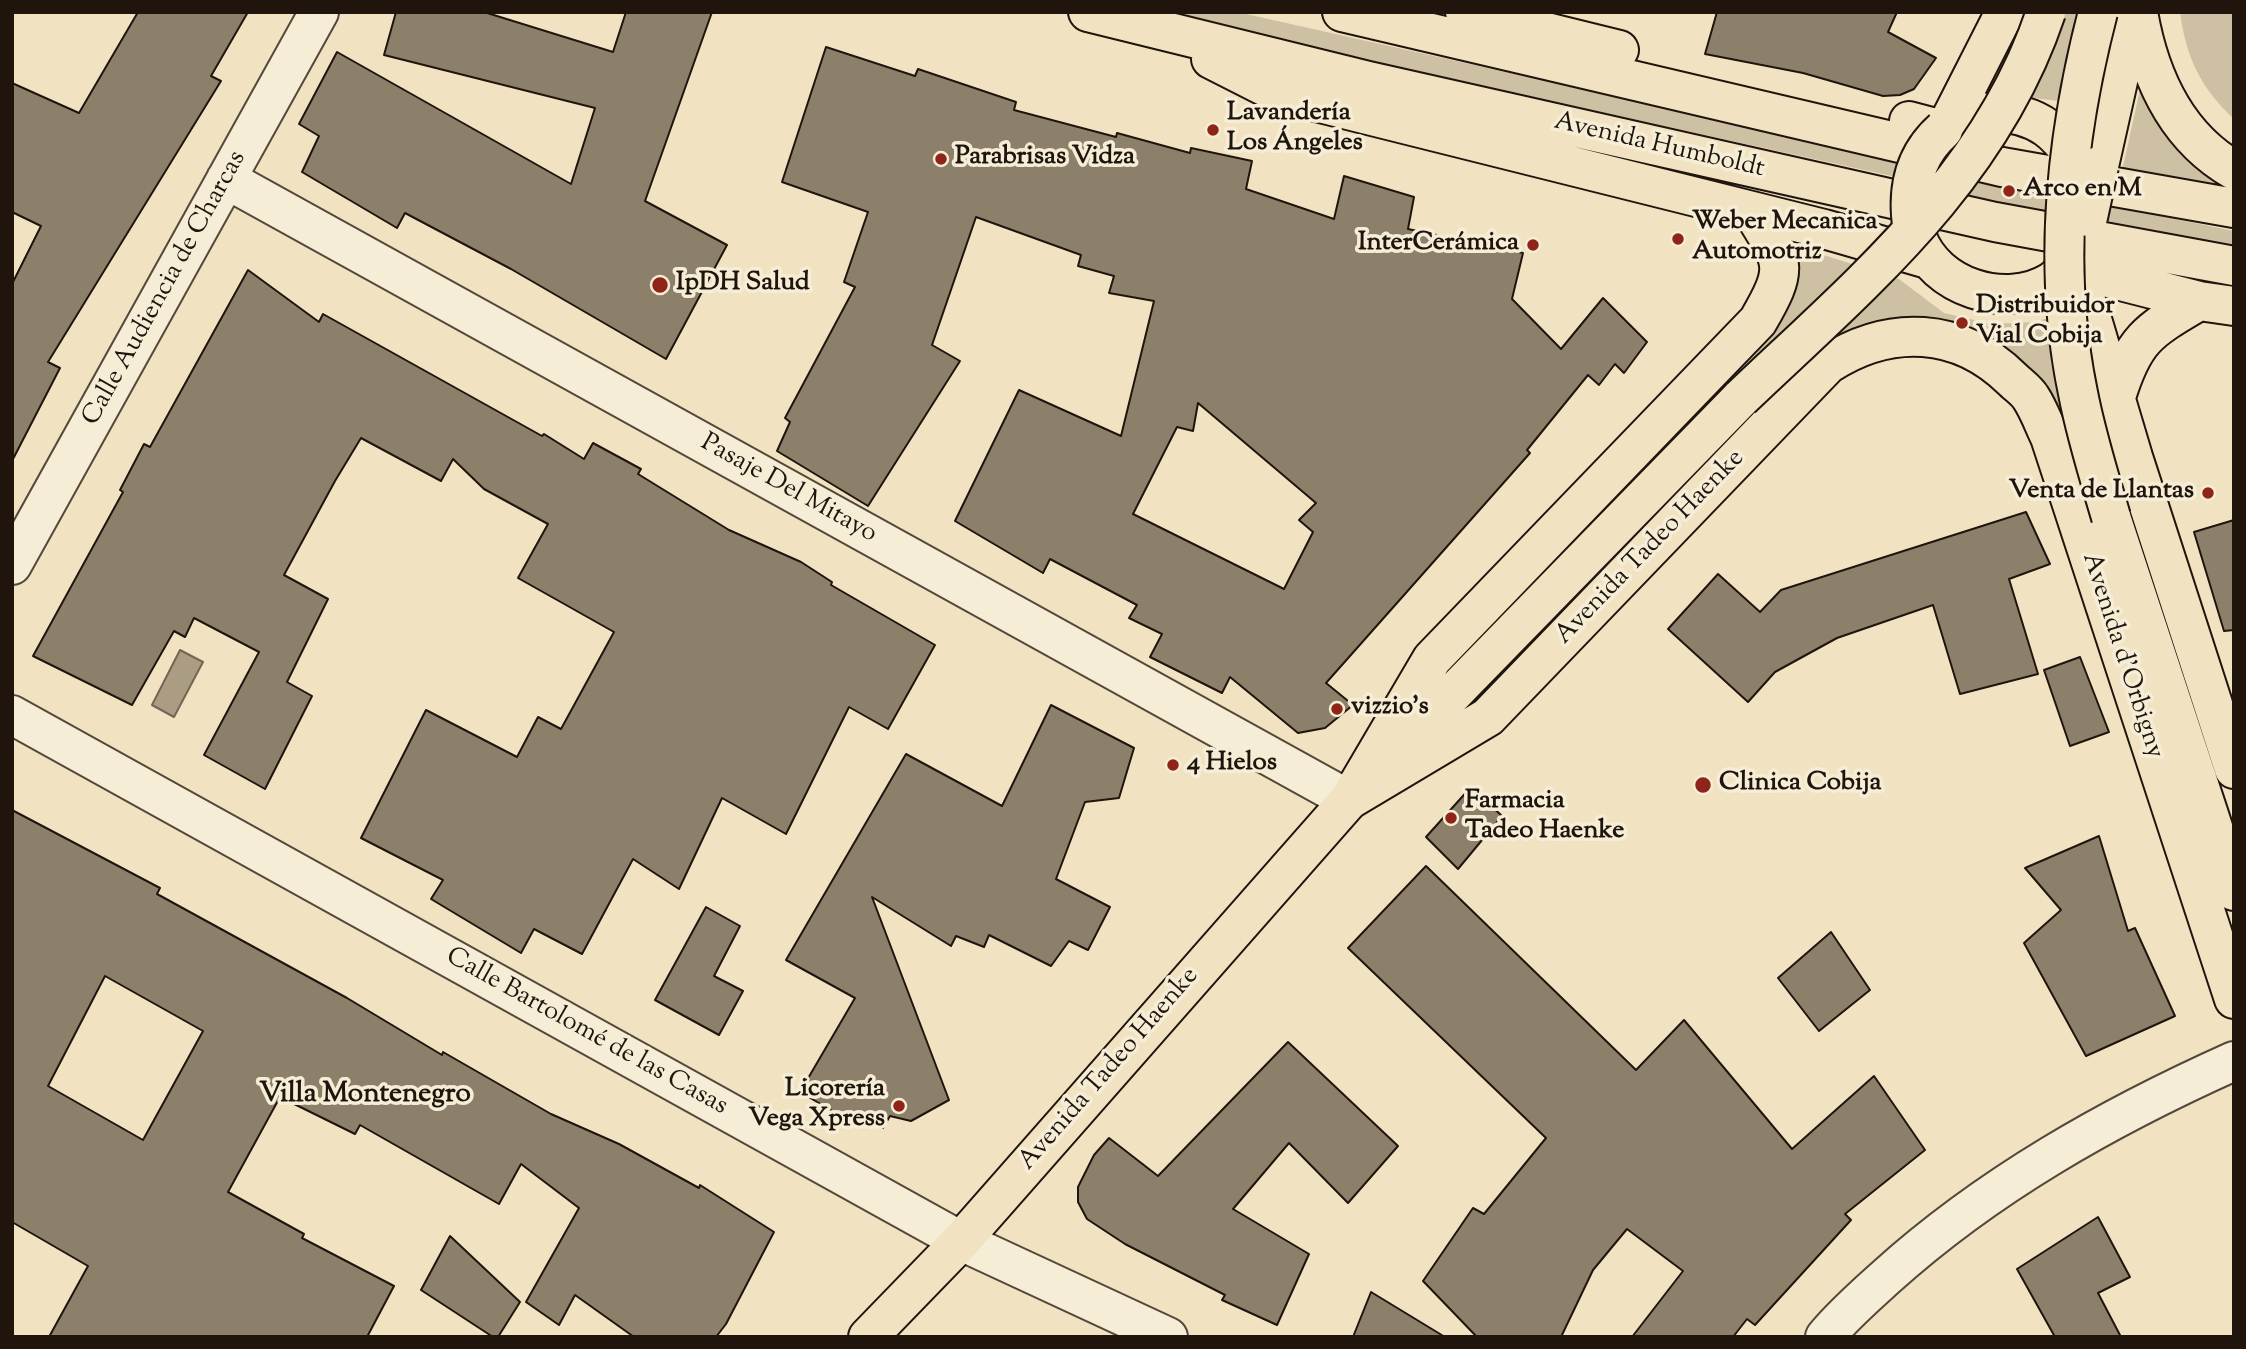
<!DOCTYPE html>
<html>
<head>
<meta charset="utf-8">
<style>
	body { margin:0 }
	#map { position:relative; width:2246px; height:1349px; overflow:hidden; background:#f1e3c2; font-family:"Sorts Mill Goudy",serif }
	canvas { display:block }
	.frame { position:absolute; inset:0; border:14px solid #1f150d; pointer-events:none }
</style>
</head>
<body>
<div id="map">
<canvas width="2246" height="1349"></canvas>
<div class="frame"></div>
</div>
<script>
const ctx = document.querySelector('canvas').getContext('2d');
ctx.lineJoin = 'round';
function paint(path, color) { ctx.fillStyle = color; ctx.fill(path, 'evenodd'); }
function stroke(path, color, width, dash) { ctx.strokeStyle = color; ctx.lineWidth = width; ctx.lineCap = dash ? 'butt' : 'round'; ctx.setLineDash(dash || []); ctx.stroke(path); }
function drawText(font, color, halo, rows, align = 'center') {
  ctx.font = font + ' "Sorts Mill Goudy",serif'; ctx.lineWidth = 7; ctx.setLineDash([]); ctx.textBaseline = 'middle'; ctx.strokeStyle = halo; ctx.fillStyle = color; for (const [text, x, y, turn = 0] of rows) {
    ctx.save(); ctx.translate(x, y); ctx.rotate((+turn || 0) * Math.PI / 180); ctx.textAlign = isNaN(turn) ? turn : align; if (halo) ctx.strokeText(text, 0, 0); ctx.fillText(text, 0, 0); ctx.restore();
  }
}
paint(new Path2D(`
	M 1170,12 L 1237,12 L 1958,173 C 1969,166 1983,153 1996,149 C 2027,140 2044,174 2058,195 L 2234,231 L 2234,247 L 2059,212 L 2049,236 L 2035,250 L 1956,234 L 1949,215 L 1951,189 L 1276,41 Z
	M 2017,12 L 2121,12 L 2097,121 L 2058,101 L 1977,91 Z
	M 2180,12 L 2234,12 L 2234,119 C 2201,88 2186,58 2180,12 Z
	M 2141,85 L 2226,184 L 2234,193 L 2122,171 Z
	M 1802,248 L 1899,279 L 1944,313 L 1992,324 L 2034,322 L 2076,310 L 2134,509 L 2091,524 L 2055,422 L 1935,328 L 1760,415 L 1724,385 C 1762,339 1792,309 1802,248 Z`), '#cdc0a3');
const water = new Path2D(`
	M 180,650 L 203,662 L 174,717 L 152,705 Z`);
paint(water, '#aa9d84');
stroke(water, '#726754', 2);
const building = new Path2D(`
	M 138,12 L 248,12 L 211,76 L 221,81 L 48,362 L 60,368 L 12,461 L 12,284 L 41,226 L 12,212 L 12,83 L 79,113 Z
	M 396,12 L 484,12 L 613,52 L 626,12 L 712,12 L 645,201 L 727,245 L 666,359 L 511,269 L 405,213 L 397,228 L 302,172 L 319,136 L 299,124 L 337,52 L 571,184 L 595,108 L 384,55 Z
	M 1717,12 L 1897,12 L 1888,32 L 1936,58 L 1914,89 L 1900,95 L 1883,96 L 1803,73 L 1705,54 Z
	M 826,47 L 915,76 L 918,69 L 1016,102 L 1014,110 L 1116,137 L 1117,133 L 1190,153 L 1191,148 L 1252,161 L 1246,189 L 1334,219 L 1344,176 L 1414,197 L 1408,229 L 1523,253 L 1512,299 L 1561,349 L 1603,298 L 1647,342 L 1624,373 L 1615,364 L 1599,385 L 1588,375 L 1527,450 L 1530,453 L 1326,683 L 1353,705 L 1325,728 L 1298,733 L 1230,677 L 1222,693 L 1150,657 L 1162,634 L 1129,618 L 1137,605 L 1050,559 L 1043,573 L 955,521 L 1019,390 L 1121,436 L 1154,301 L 1109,293 L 1114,276 L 1078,266 L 1081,255 L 976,217 L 932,345 L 960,361 L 868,506 L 777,451 L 790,422 L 785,418 L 855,287 L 844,282 L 868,212 L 782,182 ZM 1198,403 L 1316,503 L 1299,520 L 1313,532 L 1284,589 L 1133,514 L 1177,427 L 1193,431 Z
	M 248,270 L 319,322 L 323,314 L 542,436 L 544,434 L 584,459 L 593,443 L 641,469 L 638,474 L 729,530 L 801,562 L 832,582 L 831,585 L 935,645 L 888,729 L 849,707 L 786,834 L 722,798 L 679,889 L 633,859 L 582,954 L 534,929 L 521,953 L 431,899 L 443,880 L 361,838 L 426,710 L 517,757 L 538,717 L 561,729 L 614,632 L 518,578 L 548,524 L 484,489 L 453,459 L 441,481 L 361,438 L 335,481 L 284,575 L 328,599 L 287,682 L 312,696 L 265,789 L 204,755 L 259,652 L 194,618 L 185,637 L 174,631 L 132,705 L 33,656 L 123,492 L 120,490 L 144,444 L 150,447 Z
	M 2026,512 L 2050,564 L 2009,579 L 2038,674 L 1960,694 L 1933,605 L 1837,638 L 1775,672 L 1748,702 L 1668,629 L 1718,574 L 1760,612 L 1781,590 Z
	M 2234,520 L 2234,630 L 2224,631 L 2194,532 Z
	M 2080,657 L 2109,732 L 2070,746 L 2044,670 Z
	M 1051,705 L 1134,748 L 1119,798 L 1085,802 L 1056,879 L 1110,907 L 1088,950 L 1069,941 L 1051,966 L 989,935 L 984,947 L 956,936 L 951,946 L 872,897 L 949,1100 L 911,1121 L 890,1116 L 883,1128 L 858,1114 L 853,1123 L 800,1092 L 855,998 L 786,960 L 906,754 L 1002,806 Z
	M 1471,787 L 1502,816 L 1458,869 L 1426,837 Z
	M 12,810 L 160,888 L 157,894 L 347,998 L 442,1055 L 443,1052 L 551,1114 L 619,1144 L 699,1188 L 700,1185 L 774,1232 L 726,1324 L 716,1337 L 634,1337 L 575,1295 L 559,1325 L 526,1302 L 579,1208 L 521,1164 L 499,1204 L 360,1125 L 355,1134 L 280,1097 L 228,1192 L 304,1234 L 302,1238 L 394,1286 L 367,1337 L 49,1337 L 88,1266 L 12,1222 ZM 105,976 L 203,1031 L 143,1140 L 48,1086 Z
	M 2099,836 L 2128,931 L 2135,928 L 2175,1016 L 2086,1056 L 2024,943 L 2061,910 L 2025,868 Z
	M 1426,866 L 1636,1070 L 1684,1020 L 1792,1149 L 1874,1076 L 1925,1150 L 1845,1214 L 1851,1220 L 1755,1325 L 1747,1319 L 1733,1337 L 1632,1337 L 1683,1271 L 1627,1229 L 1593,1270 L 1561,1337 L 1477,1337 L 1423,1281 L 1473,1208 L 1484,1214 L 1546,1138 L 1348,948 Z
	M 706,907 L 740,926 L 714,976 L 743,991 L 719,1035 L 655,1000 Z
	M 1831,932 L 1870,990 L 1819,1031 L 1778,978 Z
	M 1288,1042 L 1398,1146 L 1348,1203 L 1289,1143 L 1233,1209 L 1309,1254 L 1277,1325 L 1222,1300 L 1225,1295 L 1125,1244 L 1087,1219 L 1078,1202 L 1078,1187 L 1094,1155 L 1109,1138 L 1158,1176 Z
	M 2098,1217 L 2130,1277 L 2098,1293 L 2121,1337 L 2055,1337 L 2017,1269 Z
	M 450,1236 L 520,1302 L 498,1337 L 493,1337 L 421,1290 Z
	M 1371,1292 L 1445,1337 L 1353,1337 Z`);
paint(building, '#8c806b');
stroke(building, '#1f150d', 2);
const minor = new Path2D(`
	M 226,179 L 1349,800
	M 12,565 L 319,12
	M 12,715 L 961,1241 L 1168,1337
	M 1825,1337 C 1843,1315 1865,1296 1886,1277 C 1988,1185 2109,1117 2234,1061`);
const major = new Path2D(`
	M 1088,12 L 1368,81 L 1995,222 L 2234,266
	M 1342,12 L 2002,167 L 2234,208
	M 1465,12 L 1619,50
	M 2138,12 C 2149,76 2175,136 2234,170
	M 1211,59 L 1276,92 L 1824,229 L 1928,259
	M 1909,121 L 1943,130 C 1970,106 2019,108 2047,128 C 2060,137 2068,149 2077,161
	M 1947,126 L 2005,12
	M 2099,166 L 2133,14
	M 1917,237 C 1935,287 2005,310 2051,282 C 2062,275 2068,264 2075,253
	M 2066,267 L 2199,301 L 2234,306
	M 2062,272 L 2088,306 L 2133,457 L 2234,769
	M 2116,397 C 2134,338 2148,331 2199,301
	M 2111,517 L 2234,891
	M 1392,756 L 1741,398
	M 1349,800 L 1488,717 L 1828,364 C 1890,324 1959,327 2012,379 C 2018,385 2027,391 2031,398 C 2039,410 2044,425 2050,437 L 2234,999
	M 868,1337 L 961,1241 L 1349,800 L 1432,659 L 1758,321 C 1790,266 1784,263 1752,211`);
stroke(minor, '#54483a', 42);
stroke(major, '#1f150d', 42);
stroke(minor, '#f6edd7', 38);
stroke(major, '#f1e3c2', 38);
const majorBridge = new Path2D(`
	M 2098,12 C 2066,135 2052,268 2078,393 C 2086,435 2099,476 2111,517
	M 2088,217 L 2099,166
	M 1912,225 C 1907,188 1915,155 1943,130
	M 1741,398 C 1863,282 1991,177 2046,12`);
stroke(majorBridge, '#1f150d', 42, []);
stroke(majorBridge, '#f1e3c2', 38);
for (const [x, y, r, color] of [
	[1213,130,7,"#8f2418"],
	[941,159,7,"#8f2418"],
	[2009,191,7,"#8f2418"],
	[1678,239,7,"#8f2418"],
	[1533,245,7,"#8f2418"],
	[660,285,9,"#8f2418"],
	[1962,323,7,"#8f2418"],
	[2208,493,7,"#8f2418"],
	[1337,709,7,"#8f2418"],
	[1173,765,7,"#8f2418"],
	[1703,785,9,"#8f2418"],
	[1451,818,7,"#8f2418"],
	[899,1106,7,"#8f2418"]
]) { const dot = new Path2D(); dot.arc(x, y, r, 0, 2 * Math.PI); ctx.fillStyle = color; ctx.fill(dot); stroke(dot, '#f6edd7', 2.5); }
drawText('bold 26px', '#1f150d', '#f6edd7', [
	["Lavandería",1227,115],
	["Los Ángeles",1227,145],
	["Parabrisas Vidza",955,159],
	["Arco en M",2023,191],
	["Weber Mecanica",1692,224],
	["Automotriz",1692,254],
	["InterCerámica",1519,245,"right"],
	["IpDH Salud",676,285],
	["Distribuidor",1976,308],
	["Vial Cobija",1976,338],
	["Venta de Llantas",2194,493,"right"],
	["vizzio's",1351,709],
	["4 Hielos",1187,765],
	["Clinica Cobija",1719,785],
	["Farmacia",1465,803],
	["Tadeo Haenke",1465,833],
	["Licorería",885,1091,"right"],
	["Vega Xpress",885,1121,"right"]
], 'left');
drawText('26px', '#1f150d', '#f6edd7', [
	["Avenida Humboldt",1659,147,13],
	["Calle Audiencia de Charcas",166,289,-61],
	["Pasaje Del Mitayo",788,490,29],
	["Avenida Tadeo Haenke",1651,548,-46],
	["Avenida d'Orbigny",2121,656,72],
	["Calle Bartolomé de las Casas",586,1033,29],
	["Avenida Tadeo Haenke",1110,1070,-49]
]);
drawText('bold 28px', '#1f150d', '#f6edd7', [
	["Villa Montenegro",365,1096]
]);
</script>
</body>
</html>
